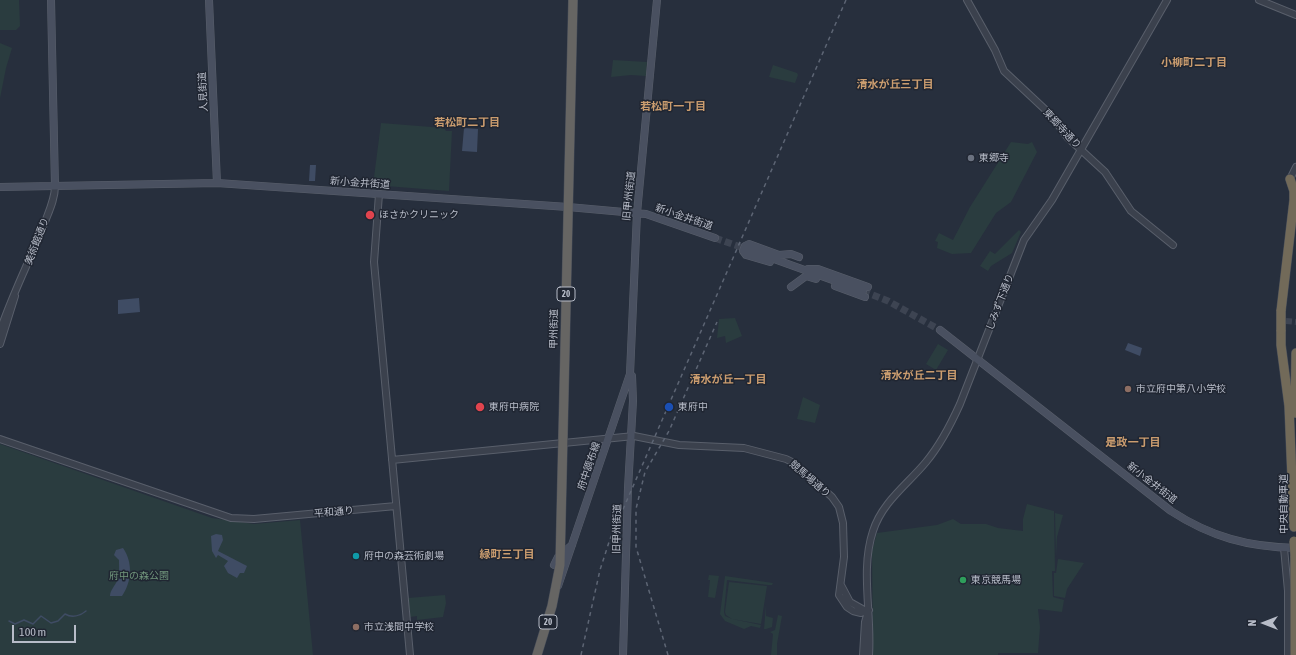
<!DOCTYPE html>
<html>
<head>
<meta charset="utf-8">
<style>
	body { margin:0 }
	#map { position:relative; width:1296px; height:655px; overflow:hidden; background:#272f3d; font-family:"Asap Condensed",sans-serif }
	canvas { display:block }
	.north { position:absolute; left:1244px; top:603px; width:40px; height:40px; -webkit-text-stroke:3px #202632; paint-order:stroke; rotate:270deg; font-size:11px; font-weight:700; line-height:16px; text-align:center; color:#b7bcc8 }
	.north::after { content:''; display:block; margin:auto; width:14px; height:18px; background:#b7bcc8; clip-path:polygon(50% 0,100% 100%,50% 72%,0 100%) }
	.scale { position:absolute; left:12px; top:625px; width:64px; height:18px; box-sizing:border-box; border:2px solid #b7bcc8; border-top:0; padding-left:5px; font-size:12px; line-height:14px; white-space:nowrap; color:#b7bcc8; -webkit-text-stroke:3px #202632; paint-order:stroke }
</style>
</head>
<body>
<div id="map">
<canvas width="1296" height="655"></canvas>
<div class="north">N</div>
<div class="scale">100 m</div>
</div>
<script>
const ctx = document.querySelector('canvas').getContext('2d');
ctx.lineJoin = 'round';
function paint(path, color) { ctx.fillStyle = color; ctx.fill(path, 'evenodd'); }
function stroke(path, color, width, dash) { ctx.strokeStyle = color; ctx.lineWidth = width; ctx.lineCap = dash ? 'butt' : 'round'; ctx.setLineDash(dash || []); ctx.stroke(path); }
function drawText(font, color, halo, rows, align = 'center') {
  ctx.font = font + ' "Asap Condensed","Noto Sans JP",sans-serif'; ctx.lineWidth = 3; ctx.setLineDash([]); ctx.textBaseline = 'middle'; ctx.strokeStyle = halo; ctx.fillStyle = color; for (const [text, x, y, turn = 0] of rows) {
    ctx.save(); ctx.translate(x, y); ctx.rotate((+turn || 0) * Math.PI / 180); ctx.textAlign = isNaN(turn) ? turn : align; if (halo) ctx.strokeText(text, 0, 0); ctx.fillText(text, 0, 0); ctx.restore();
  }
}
paint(new Path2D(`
	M 0,0 L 19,0 L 20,26 L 16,30 L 0,30 Z
	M 0,43 L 12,48 L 6,68 L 0,98 Z
	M 613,60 L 647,62 L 646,76 L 631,75 L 611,77 Z
	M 773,65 L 797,73 L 798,75 L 795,83 L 769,77 Z
	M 381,123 L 444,128 L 446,131 L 452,131 L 449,191 L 373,185 Z
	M 1011,142 L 1028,144 L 1032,142 L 1037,152 L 1011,202 L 996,213 L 971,253 L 952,254 L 937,248 L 938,242 L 935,241 L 939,233 L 953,240 L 970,207 Z
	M 1019,230 L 1021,232 L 1012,253 L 991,266 L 988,271 L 980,266 L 990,251 L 995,254 Z
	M 735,318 L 742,336 L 726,343 L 725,336 L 717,338 L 719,319 Z
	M 938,344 L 948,350 L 936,370 L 926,364 Z
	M 803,397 L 820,405 L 815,423 L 797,419 Z
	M 0,444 L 212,518 L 254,524 L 300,520 L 313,655 L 0,655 Z
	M 1027,504 L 1054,511 L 1055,571 L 1052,571 L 1053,597 L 1064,600 L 1062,612 L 1038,609 L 1040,627 L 1038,653 L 998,653 L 998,655 L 873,655 L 872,551 L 877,533 L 937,525 L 953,519 L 961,524 L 986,524 L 998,528 L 1023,531 L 1023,519 Z
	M 1055,513 L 1063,515 L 1057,537 L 1056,557 Z
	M 1058,559 L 1084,563 L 1067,589 L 1065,598 L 1054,596 L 1054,573 L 1056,573 Z
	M 709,575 L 719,576 L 715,598 L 708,597 L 710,580 L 708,580 Z
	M 725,576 L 773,583 L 772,585 L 768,585 L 727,580 L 724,612 L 725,616 L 732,619 L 761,625 L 760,628 L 751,626 L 744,629 L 725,621 L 720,614 Z
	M 729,582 L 767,586 L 761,624 L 732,619 L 726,615 L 725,612 Z
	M 445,595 L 446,603 L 443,617 L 417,620 L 417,616 L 410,617 L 408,598 Z
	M 766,605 L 766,616 L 773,618 L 772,627 L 766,629 L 764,629 Z
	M 778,615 L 782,616 L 777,644 L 777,655 L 771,655 L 773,634 L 770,632 L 775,630 Z`), '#2a3c3f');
paint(new Path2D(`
	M 464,128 L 478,129 L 477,152 L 462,151 Z
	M 310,165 L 316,165 L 315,181 L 309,181 Z
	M 139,298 L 140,312 L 118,314 L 118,300 Z
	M 1128,343 L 1142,348 L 1140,356 L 1125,350 Z
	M 216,534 L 222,535 L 223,540 L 218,551 L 247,566 L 244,573 L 240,573 L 237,578 L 228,573 L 224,566 L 228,561 L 218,555 L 216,558 L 212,551 L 211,536 Z
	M 123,548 C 133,562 132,582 122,596 L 110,596 C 110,590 115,586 117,581 C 120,574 119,567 119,560 L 114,555 L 116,550 Z`), '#3f4c64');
stroke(new Path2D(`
	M 9,621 L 15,624 L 24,620 L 33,624 L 41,616 L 51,623 L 58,621 L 65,614 C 72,618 80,616 86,611`), '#3f4c64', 1.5);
stroke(new Path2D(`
	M 1286,321 L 1296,322`), '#3d4452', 6, [6, 3]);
stroke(new Path2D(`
	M 715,238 L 749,250
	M 863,291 L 888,301 L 940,330`), '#3d4452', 7, [7, 3.5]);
const tertiary = new Path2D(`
	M 967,0 L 995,50 L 1004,71 L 1051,115 L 1067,137 L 1105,172 L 1131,211 L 1173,245
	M 1259,0 L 1296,15
	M 1290,179 L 1296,167
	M 379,194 L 374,262 L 410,655
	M 0,331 C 12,295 29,262 43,227 C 48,213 55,200 55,186
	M 0,344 L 15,296
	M 0,439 L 231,518 L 254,519 L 396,506
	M 392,460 L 634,436 L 679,445 L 744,448 L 786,459 L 794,463 L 832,497 L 839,507 L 843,523 L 844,557 L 839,595 L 847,607 L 853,611 L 861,613 L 869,610
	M 1284,548 L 1288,591 L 1288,655
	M 841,585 L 850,602 L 866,611
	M 863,655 L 865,622 L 868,612
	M 869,655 C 872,614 860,570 873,531 C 882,502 908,484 926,462 C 941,444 951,424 960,404 L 1024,240 L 1052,200 L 1167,0`);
const secondary = new Path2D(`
	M 51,0 L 55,186
	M 209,0 L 217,183
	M 0,187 L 217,183 L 568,207 L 646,214 L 715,238
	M 749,250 L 863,291
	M 770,262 L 746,255 L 743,251 L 745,246 L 749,244 L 779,255 L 791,254 L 799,257
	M 808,269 L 818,269 L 868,287
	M 835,286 L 865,297
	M 791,287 L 806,276 L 816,279
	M 940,330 L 1171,511 C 1211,537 1248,547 1296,548
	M 554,565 L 558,557 L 572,545
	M 558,586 L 630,374 L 637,213 L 657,0
	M 623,655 L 628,488 L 633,401 L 632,376`);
const trunk = new Path2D(`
	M 537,655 L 552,606 L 560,565 L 573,0`);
const motorway = new Path2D(`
	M 1281,311 L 1294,200 L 1294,191 L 1290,179
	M 1281,330 L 1281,345 L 1289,406 L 1294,527
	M 1295,413 L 1296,353
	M 1295,655 L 1295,556`);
stroke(tertiary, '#595f6b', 8);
stroke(secondary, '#595f6b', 8);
stroke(trunk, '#464c58', 10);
stroke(motorway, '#464c58', 10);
stroke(tertiary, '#3b414d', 6);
stroke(secondary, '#495060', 7);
stroke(trunk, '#666563', 9);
stroke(motorway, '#726a59', 9);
stroke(new Path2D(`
	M 581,655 L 600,570 L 610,539 L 846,0
	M 668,655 L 636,547 L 636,509 L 645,472 L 669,431 L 717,322`), '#5d6574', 1.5, [4, 4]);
const motorwayBridge = new Path2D(`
	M 1281,330 L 1281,311
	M 1294,541 L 1295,556`);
stroke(motorwayBridge, '#464c58', 10, []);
stroke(motorwayBridge, '#726a59', 9);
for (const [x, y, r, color] of [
	[971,158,4,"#6b7280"],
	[370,215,5,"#e0444e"],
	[1128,389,4,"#8d6e63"],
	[480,407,5,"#e0444e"],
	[669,407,5,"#1a4fb4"],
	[356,556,4,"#0f9aa8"],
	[963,580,4,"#2e9e5b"],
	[356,627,4,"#8d6e63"]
]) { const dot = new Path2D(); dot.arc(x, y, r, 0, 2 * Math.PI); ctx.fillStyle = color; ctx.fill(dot); stroke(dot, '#202632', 1.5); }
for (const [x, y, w] of [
	[566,294,18],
	[548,622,18]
]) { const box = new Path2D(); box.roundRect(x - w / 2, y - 7, w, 14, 3); ctx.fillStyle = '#202632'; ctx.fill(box); stroke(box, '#b7bcc8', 1); }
drawText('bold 9px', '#b7bcc8', null, [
	["20",566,294],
	["20",548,622]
]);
drawText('10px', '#b7bcc8', '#202632', [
	["人見街道",203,92,-93],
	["東郷寺通り",1062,129,47],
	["新小金井街道",360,183,4],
	["旧甲州街道",629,196,-84],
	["新小金井街道",684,217,19],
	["美術館通り",37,241,-69],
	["しみず下通り",1000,302,-69],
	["甲州街道",554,329,-89],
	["府中調布線",589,466,-71],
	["競馬場通り",810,479,41],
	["新小金井街道",1152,483,38],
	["中央自動車道",1284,504,-90],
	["平和通り",334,512,-5],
	["旧甲州街道",617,529,-89]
]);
drawText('10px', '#b7bcc8', '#202632', [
	["東郷寺",979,158],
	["ほさかクリニック",379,215],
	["市立府中第八小学校",1136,389],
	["東府中病院",489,407],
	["東府中",678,407],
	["府中の森芸術劇場",364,556],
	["東京競馬場",971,580],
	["市立浅間中学校",364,627]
], 'left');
drawText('10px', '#71967c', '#202632', [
	["府中の森公園",139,576]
]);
drawText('bold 11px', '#cb9d6f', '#202632', [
	["小柳町二丁目",1194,63],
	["清水が丘三丁目",895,85],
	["若松町一丁目",673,107],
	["若松町二丁目",467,123],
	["清水が丘二丁目",919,376],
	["清水が丘一丁目",728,380],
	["是政一丁目",1133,443],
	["緑町三丁目",507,555]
]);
</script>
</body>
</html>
